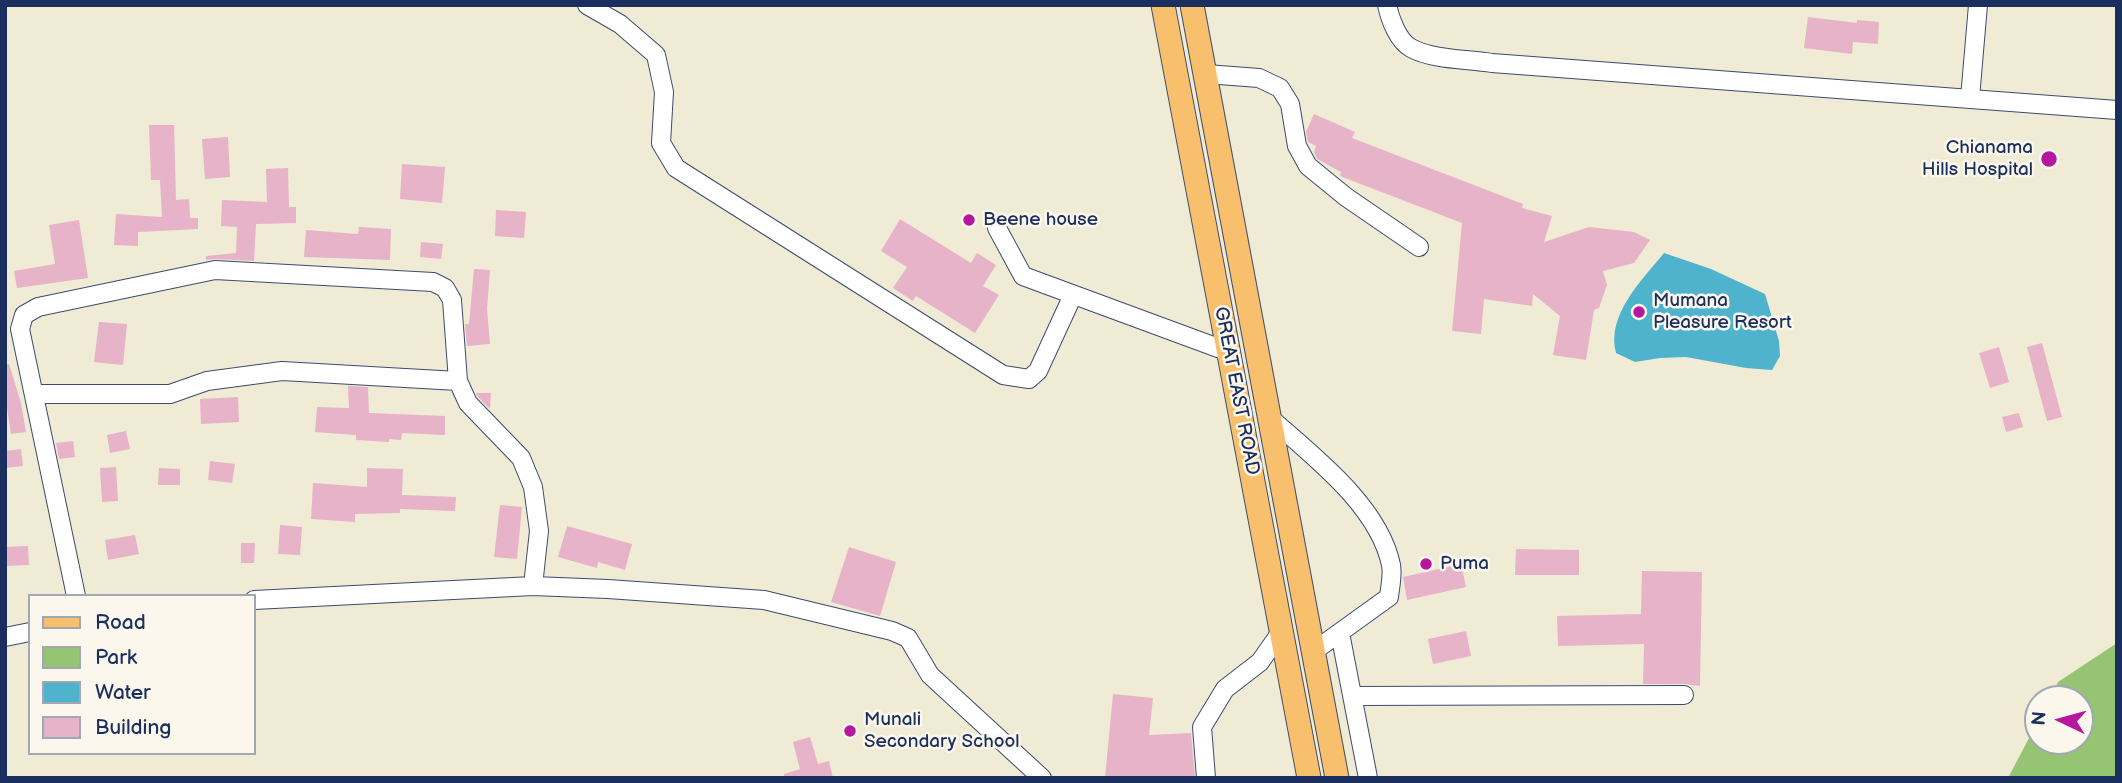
<!DOCTYPE html>
<html>
<head>
<meta charset="utf-8">
<style>
	body { margin:0 }
	#map { position:relative; width:2122px; height:783px; overflow:hidden; background:#f0ebd4; font-family:"Balsamiq Sans",sans-serif }
	canvas { display:block }
	.frame { position:absolute; inset:0; border:7px solid #1b2f5e; pointer-events:none }
	.legend { position:absolute; left:28px; top:594px; width:228px; height:161px; box-sizing:border-box; background:#fbf7ec; border:2px solid #a1a7b3; margin:0; padding:9px 12px; list-style:none; font-size:21px; color:#1b2f5e }
	.legend li { display:flex; align-items:center; gap:14px; height:35px }
	.legend b { width:35px; border:2px solid #a1a7b3 }
	.north { position:absolute; left:2024px; top:685px; width:70px; height:70px; box-sizing:border-box; background:#fbf7ec; border:2px solid #a1a7b3; border-radius:50%; rotate:275deg; font-size:19px; font-weight:700; line-height:28px; text-align:center; color:#1b2f5e }
	.north::after { content:''; display:block; margin:auto; width:24px; height:32px; background:#b5179e; clip-path:polygon(50% 0,100% 100%,50% 72%,0 100%) }
</style>
</head>
<body>
<div id="map">
<canvas width="2122" height="783"></canvas>
<div class="frame"></div>
<ul class="legend">
<li><b style="height:9px;background:#f8bf6c"></b>Road</li>
<li><b style="height:19px;background:#95c473"></b>Park</li>
<li><b style="height:19px;background:#50b3ce"></b>Water</li>
<li><b style="height:19px;background:#e6b3c8"></b>Building</li>
</ul>
<div class="north">N</div>
</div>
<script>
const ctx = document.querySelector('canvas').getContext('2d');
ctx.lineJoin = 'round';
function paint(path, color) { ctx.fillStyle = color; ctx.fill(path, 'evenodd'); }
function stroke(path, color, width, dash) { ctx.strokeStyle = color; ctx.lineWidth = width; ctx.lineCap = dash ? 'butt' : 'round'; ctx.setLineDash(dash || []); ctx.stroke(path); }
function drawText(font, color, halo, rows, align = 'center') {
  ctx.font = font + ' "Balsamiq Sans",sans-serif'; ctx.lineWidth = 5; ctx.setLineDash([]); ctx.textBaseline = 'middle'; ctx.strokeStyle = halo; ctx.fillStyle = color; for (const [text, x, y, turn = 0] of rows) {
    ctx.save(); ctx.translate(x, y); ctx.rotate((+turn || 0) * Math.PI / 180); ctx.textAlign = isNaN(turn) ? turn : align; if (halo) ctx.strokeText(text, 0, 0); ctx.fillText(text, 0, 0); ctx.restore();
  }
}
paint(new Path2D(`
	M 2117,643 L 2117,778 L 2008,778 L 2038,721 L 2038,741 L 2080,741 L 2080,699 L 2050,699 L 2058,682 Z`), '#95c473');
paint(new Path2D(`
	M 1664,253 L 1711,269 L 1765,294 L 1779,341 L 1780,356 L 1772,370 L 1746,368 L 1686,357 L 1660,358 L 1635,362 L 1616,353 C 1606,315 1642,280 1664,253 Z`), '#50b3ce');
paint(new Path2D(`
	M 1808,17 L 1857,23 L 1857,20 L 1879,22 L 1878,44 L 1853,42 L 1852,54 L 1804,48 Z
	M 1314,114 L 1355,132 L 1352,138 L 1523,204 L 1522,208 L 1552,216 L 1544,242 L 1589,227 L 1634,232 L 1650,240 L 1634,263 L 1603,271 L 1607,285 L 1599,308 L 1594,310 L 1586,360 L 1553,355 L 1560,316 L 1533,294 L 1532,306 L 1484,299 L 1481,334 L 1452,331 L 1462,223 L 1340,176 L 1341,172 L 1317,159 L 1314,152 L 1316,146 L 1308,142 L 1306,132 Z
	M 149,125 L 174,125 L 176,200 L 189,199 L 190,218 L 198,218 L 198,229 L 138,232 L 138,246 L 114,245 L 116,214 L 162,217 L 160,180 L 151,180 Z
	M 228,137 L 230,177 L 205,179 L 202,139 Z
	M 402,164 L 445,167 L 442,203 L 400,199 Z
	M 288,168 L 289,207 L 296,207 L 296,223 L 256,224 L 254,261 L 216,259 L 206,260 L 206,256 L 236,253 L 237,227 L 221,226 L 222,200 L 267,202 L 266,169 Z
	M 496,210 L 526,212 L 524,238 L 495,236 Z
	M 900,219 L 971,263 L 977,253 L 996,265 L 983,286 L 999,295 L 975,333 L 916,296 L 913,301 L 893,288 L 907,267 L 881,251 Z
	M 79,220 L 88,278 L 17,288 L 14,271 L 55,264 L 49,225 Z
	M 359,227 L 391,229 L 390,260 L 304,257 L 306,230 L 358,234 Z
	M 421,242 L 443,244 L 441,259 L 420,257 Z
	M 474,269 L 490,270 L 487,309 L 490,344 L 467,346 L 465,324 L 469,324 Z
	M 99,322 L 127,324 L 123,365 L 94,362 Z
	M 2042,343 L 2062,417 L 2047,421 L 2027,347 Z
	M 1999,347 L 2009,382 L 1990,388 L 1979,353 Z
	M 9,364 L 21,403 L 26,432 L 11,434 L 5,395 L 5,365 Z
	M 348,386 L 368,387 L 369,413 L 445,416 L 445,435 L 402,433 L 401,440 L 389,439 L 389,442 L 356,440 L 356,435 L 315,432 L 317,407 L 349,408 Z
	M 476,393 L 491,393 L 490,409 L 478,397 Z
	M 238,397 L 239,422 L 201,424 L 200,399 Z
	M 2019,413 L 2023,427 L 2006,432 L 2002,417 Z
	M 126,431 L 130,449 L 110,453 L 107,435 Z
	M 73,441 L 75,457 L 59,459 L 56,443 Z
	M 21,449 L 23,466 L 5,468 L 5,451 Z
	M 210,461 L 235,464 L 232,483 L 208,480 Z
	M 116,467 L 118,501 L 102,502 L 100,468 Z
	M 159,468 L 180,469 L 180,485 L 158,485 Z
	M 367,468 L 403,469 L 402,495 L 456,497 L 455,511 L 400,509 L 400,513 L 355,514 L 355,522 L 311,519 L 313,483 L 367,487 Z
	M 500,505 L 522,507 L 517,559 L 494,557 Z
	M 280,525 L 302,527 L 300,555 L 278,554 Z
	M 567,526 L 632,544 L 625,570 L 598,562 L 597,568 L 558,557 Z
	M 135,535 L 139,554 L 108,560 L 105,540 Z
	M 241,543 L 255,543 L 254,563 L 241,563 Z
	M 28,546 L 29,565 L 5,566 L 5,547 Z
	M 849,547 L 896,562 L 880,616 L 831,602 Z
	M 1516,549 L 1579,550 L 1579,575 L 1515,575 Z
	M 1461,564 L 1466,587 L 1407,600 L 1403,577 Z
	M 1642,571 L 1702,572 L 1700,686 L 1684,684 L 1643,684 L 1644,644 L 1558,646 L 1557,616 L 1641,614 Z
	M 1466,631 L 1471,656 L 1433,664 L 1428,639 Z
	M 1113,694 L 1153,698 L 1149,735 L 1191,733 L 1195,778 L 1105,778 Z
	M 810,737 L 818,764 L 829,761 L 833,778 L 784,778 L 784,774 L 800,769 L 793,742 Z`), '#e6b3c8');
const minor = new Path2D(`
	M 587,5 L 620,24 L 656,55 L 664,92 L 661,143 L 676,168 L 1003,375 L 1029,379 L 1038,371 L 1073,295
	M 1387,5 C 1390,19 1398,41 1411,48 C 1433,60 1467,59 1492,63 L 2117,110
	M 1206,74 L 1259,78 L 1280,88 L 1290,104 L 1297,146 L 1308,166 L 1346,197 L 1419,247
	M 1970,98 L 1978,5
	M 997,228 L 1023,276 L 1229,352
	M 34,394 L 170,394 L 207,381 L 282,371 L 458,381
	M 1270,418 C 1313,456 1379,506 1391,565 C 1393,575 1390,587 1389,597 L 1314,651
	M 76,596 L 20,329 L 24,315 L 38,307 L 215,270 L 433,282 L 445,288 L 452,300 L 458,381 L 468,403 L 521,458 L 533,487 L 539,531 L 533,586
	M 254,600 L 533,586 L 608,589 L 764,600 L 892,631 L 908,638 L 930,675 L 1042,778
	M 1340,633 L 1368,778
	M 5,637 L 30,632
	M 1352,696 L 1684,695
	M 1206,778 L 1202,727 L 1225,689 L 1260,662 L 1281,632`);
const major = new Path2D(`
	M 1163,5 L 1309,778
	M 1192,5 L 1337,778`);
stroke(minor, '#3b4b70', 20);
stroke(major, '#3b4b70', 25);
stroke(minor, '#fff', 18);
stroke(major, '#f8bf6c', 23);
for (const [x, y, r, color] of [
	[2049,159,9,"#b5179e"],
	[969,220,7,"#b5179e"],
	[1639,312,7,"#b5179e"],
	[1426,564,7,"#b5179e"],
	[850,731,7,"#b5179e"]
]) { const dot = new Path2D(); dot.arc(x, y, r, 0, 2 * Math.PI); ctx.fillStyle = color; ctx.fill(dot); stroke(dot, '#fbf7ec', 2.5); }
drawText('19px', '#1b2f5e', '#fbf7ec', [
	["Chianama",2033,148,"right"],
	["Hills Hospital",2033,170,"right"],
	["Beene house",983,220],
	["Mumana",1653,301],
	["Pleasure Resort",1653,323],
	["Puma",1440,564],
	["Munali",864,720],
	["Secondary School",864,742]
], 'left');
drawText('19px', '#1b2f5e', '#fbf7ec', [
	["GREAT EAST ROAD",1236,391,79]
]);
</script>
</body>
</html>
